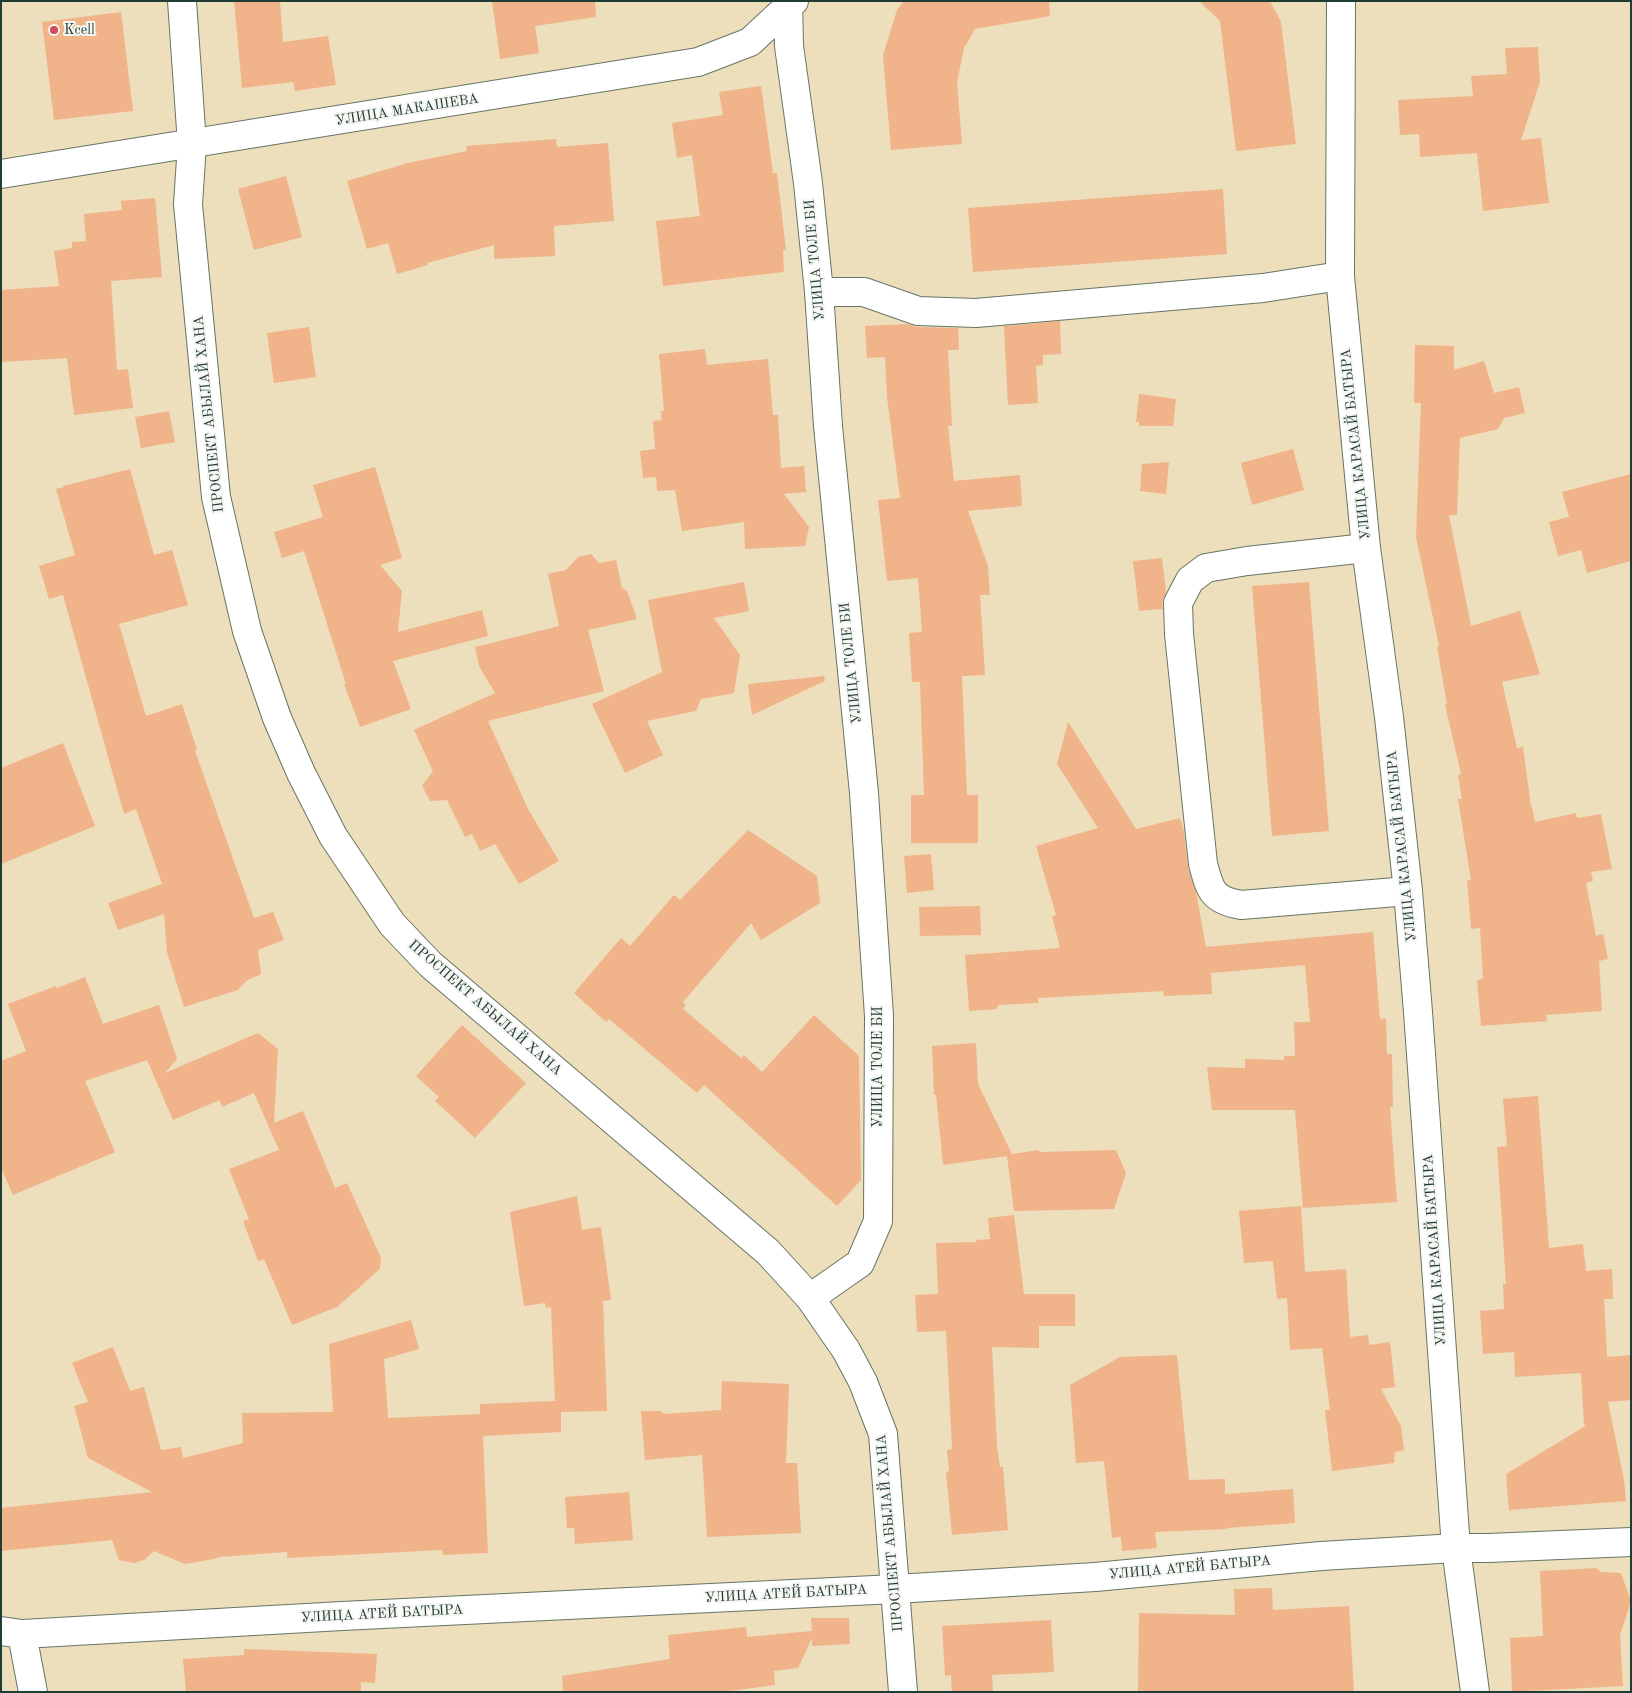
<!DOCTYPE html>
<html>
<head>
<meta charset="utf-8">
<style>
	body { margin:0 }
	#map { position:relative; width:1632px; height:1693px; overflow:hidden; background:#eddebc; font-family:"Old Standard TT",serif }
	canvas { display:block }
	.frame { position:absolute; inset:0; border:2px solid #1f3d34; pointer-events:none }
</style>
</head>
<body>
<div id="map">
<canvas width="1632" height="1693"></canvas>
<div class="frame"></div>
</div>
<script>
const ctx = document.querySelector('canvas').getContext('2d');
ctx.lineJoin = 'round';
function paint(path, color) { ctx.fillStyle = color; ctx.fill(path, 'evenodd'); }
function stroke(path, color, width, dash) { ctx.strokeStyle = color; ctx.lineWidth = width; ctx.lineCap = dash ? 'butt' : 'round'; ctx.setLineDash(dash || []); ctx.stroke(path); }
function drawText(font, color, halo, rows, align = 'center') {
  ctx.font = font + ' "Old Standard TT",serif'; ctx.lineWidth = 4; ctx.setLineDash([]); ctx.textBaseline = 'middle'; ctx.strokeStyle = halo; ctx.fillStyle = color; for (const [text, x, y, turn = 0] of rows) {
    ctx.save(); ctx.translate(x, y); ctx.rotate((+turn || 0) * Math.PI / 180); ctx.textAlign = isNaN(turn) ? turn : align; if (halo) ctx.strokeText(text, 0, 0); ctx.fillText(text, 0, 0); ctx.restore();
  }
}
paint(new Path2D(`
	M 234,1 L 280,1 L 283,42 L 328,36 L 336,85 L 295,91 L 293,82 L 242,88 Z
	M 492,1 L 595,1 L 596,17 L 535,26 L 539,53 L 500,59 Z
	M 904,1 L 1049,1 L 1050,16 L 975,29 L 964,48 L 957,82 L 962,144 L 891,150 L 883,55 L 897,10 Z
	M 1199,1 L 1270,1 L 1281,22 L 1296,144 L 1236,151 L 1220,21 Z
	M 121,12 L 133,111 L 54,120 L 42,22 Z
	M 1538,47 L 1540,82 L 1521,140 L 1541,138 L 1549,203 L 1483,211 L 1477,153 L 1420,157 L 1419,134 L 1400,135 L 1398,100 L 1473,96 L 1471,76 L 1507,74 L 1505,48 Z
	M 761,86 L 773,173 L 777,173 L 786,250 L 783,250 L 784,272 L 663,286 L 656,221 L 700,216 L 692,155 L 677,158 L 672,123 L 723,115 L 719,92 Z
	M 556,139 L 557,147 L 608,143 L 614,221 L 554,226 L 555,256 L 494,259 L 494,245 L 427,263 L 428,265 L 397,274 L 388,243 L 367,249 L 347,181 L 408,163 L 467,151 L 466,146 Z
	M 286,176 L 302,237 L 254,250 L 238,189 Z
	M 1223,189 L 1227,254 L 973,272 L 968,208 Z
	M 155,198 L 162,277 L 111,281 L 117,370 L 128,369 L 133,408 L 74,415 L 67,358 L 1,362 L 1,290 L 59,286 L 54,251 L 72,248 L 72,242 L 86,241 L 84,214 L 122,210 L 121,201 Z
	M 1060,321 L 1061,354 L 1043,355 L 1043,365 L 1036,366 L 1038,403 L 1008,405 L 1004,326 Z
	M 907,324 L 917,327 L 958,328 L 959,350 L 948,350 L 952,426 L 948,426 L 954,481 L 1020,475 L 1022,506 L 968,511 L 988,566 L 990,595 L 980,595 L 985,675 L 962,676 L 967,795 L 978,795 L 978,843 L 911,843 L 911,795 L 924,795 L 920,682 L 912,682 L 909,633 L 922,632 L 918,578 L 887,581 L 878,500 L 900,498 L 887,397 L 885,357 L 867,358 L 865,326 Z
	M 309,327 L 316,377 L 274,383 L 267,333 Z
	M 1415,345 L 1454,346 L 1454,370 L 1484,361 L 1494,393 L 1519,387 L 1525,413 L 1504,418 L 1498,429 L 1460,438 L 1457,515 L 1449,515 L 1471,626 L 1520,611 L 1540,674 L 1502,682 L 1517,748 L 1523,747 L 1531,807 L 1532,807 L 1535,822 L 1576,813 L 1577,818 L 1601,814 L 1612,869 L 1591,872 L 1593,881 L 1586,883 L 1596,936 L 1603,934 L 1608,959 L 1599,961 L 1602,1011 L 1546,1015 L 1547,1021 L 1481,1026 L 1477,980 L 1483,979 L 1480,928 L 1471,929 L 1467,880 L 1471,880 L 1458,799 L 1462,799 L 1458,775 L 1461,774 L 1445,705 L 1447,704 L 1437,647 L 1439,646 L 1416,537 L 1421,403 L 1414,403 Z
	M 705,349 L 707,365 L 768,359 L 773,415 L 778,415 L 781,468 L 804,466 L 806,492 L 784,494 L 809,527 L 805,546 L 745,549 L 744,522 L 682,531 L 675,490 L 657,491 L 656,477 L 643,478 L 640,451 L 655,449 L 653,421 L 662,420 L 661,411 L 664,411 L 659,354 Z
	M 1139,394 L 1176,399 L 1173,426 L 1139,426 L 1139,422 L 1136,422 Z
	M 169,411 L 175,442 L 141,448 L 135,417 Z
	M 1293,449 L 1304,490 L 1252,505 L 1241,463 Z
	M 1169,462 L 1166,494 L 1140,491 L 1142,464 Z
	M 375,467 L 402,558 L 380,565 L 402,591 L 398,632 L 482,610 L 488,636 L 393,661 L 411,709 L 360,727 L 344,684 L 346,684 L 304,551 L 282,558 L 274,532 L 323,517 L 313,485 Z
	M 130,469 L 154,555 L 172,550 L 188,605 L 119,624 L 146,716 L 182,704 L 197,750 L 195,751 L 254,918 L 273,912 L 284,940 L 258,950 L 261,974 L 246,981 L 238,990 L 184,1007 L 167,952 L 164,914 L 118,930 L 108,903 L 162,884 L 136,809 L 124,814 L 63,595 L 49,599 L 39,566 L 75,555 L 56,489 L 64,487 L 63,486 Z
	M 1631,474 L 1631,561 L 1587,573 L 1581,550 L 1558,556 L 1549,522 L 1569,517 L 1562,492 Z
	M 591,554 L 599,563 L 616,560 L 622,588 L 627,591 L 637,619 L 588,630 L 604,691 L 488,721 L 529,811 L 559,861 L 519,884 L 495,844 L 480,851 L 472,834 L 465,837 L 447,800 L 430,801 L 422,786 L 433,771 L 414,730 L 495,693 L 479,666 L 475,647 L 559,626 L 548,574 L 566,570 L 578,557 Z
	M 1162,558 L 1166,592 L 1162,603 L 1163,609 L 1139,611 L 1133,561 Z
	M 744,582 L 749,611 L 714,618 L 740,655 L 734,693 L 701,699 L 696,711 L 647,721 L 663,755 L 625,773 L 592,704 L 662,672 L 648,600 Z
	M 1309,582 L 1329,831 L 1272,836 L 1252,586 Z
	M 824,676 L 825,681 L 752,715 L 748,684 Z
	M 1068,722 L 1136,829 L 1180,818 L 1184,832 L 1188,868 L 1196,892 L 1206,947 L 1373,932 L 1380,1019 L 1386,1018 L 1387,1054 L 1392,1054 L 1393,1107 L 1390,1107 L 1397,1202 L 1303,1208 L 1295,1110 L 1212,1110 L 1207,1067 L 1245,1068 L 1245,1059 L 1284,1060 L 1284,1056 L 1295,1056 L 1294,1022 L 1310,1022 L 1305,965 L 1211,973 L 1212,994 L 1164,996 L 1163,991 L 1038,998 L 1038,1003 L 998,1005 L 997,1009 L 969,1011 L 965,955 L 1060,948 L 1052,916 L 1056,915 L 1036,846 L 1098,828 L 1057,764 Z
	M 63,743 L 95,826 L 1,864 L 1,768 Z
	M 748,830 L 817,876 L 820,903 L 761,940 L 751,923 L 683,1002 L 686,1005 L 683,1009 L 741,1058 L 744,1055 L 762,1072 L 814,1015 L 859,1056 L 861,1180 L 837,1206 L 704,1085 L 697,1093 L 609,1019 L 606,1022 L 574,993 L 621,938 L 630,946 L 674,895 L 680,900 Z
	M 931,854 L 934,890 L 907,893 L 904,856 Z
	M 980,906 L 981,935 L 920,936 L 919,907 Z
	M 85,977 L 103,1024 L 159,1005 L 177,1059 L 165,1073 L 258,1033 L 278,1049 L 274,1123 L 303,1111 L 335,1188 L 347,1183 L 381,1258 L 380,1269 L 337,1307 L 292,1325 L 264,1259 L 258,1261 L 243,1221 L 249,1219 L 229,1169 L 279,1150 L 254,1093 L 222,1107 L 220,1100 L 173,1120 L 147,1060 L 85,1081 L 115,1152 L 13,1195 L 1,1168 L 1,1061 L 26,1051 L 8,1004 L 56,986 L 57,988 Z
	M 462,1025 L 526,1083 L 475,1138 L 435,1101 L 439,1097 L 416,1076 Z
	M 976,1043 L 978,1084 L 1012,1154 L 1039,1150 L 1039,1152 L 1116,1150 L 1126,1173 L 1114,1209 L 1014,1211 L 1007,1156 L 943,1165 L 936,1095 L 934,1095 L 932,1046 Z
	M 1538,1096 L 1549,1248 L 1583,1244 L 1586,1271 L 1612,1269 L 1613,1299 L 1604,1299 L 1607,1357 L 1631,1355 L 1631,1400 L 1608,1402 L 1624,1480 L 1626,1501 L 1509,1510 L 1506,1474 L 1587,1425 L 1584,1425 L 1581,1373 L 1515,1377 L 1514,1352 L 1483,1354 L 1480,1311 L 1504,1309 L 1503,1284 L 1506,1284 L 1497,1147 L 1507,1146 L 1503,1099 Z
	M 577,1196 L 582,1230 L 601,1227 L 611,1300 L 603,1301 L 607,1411 L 561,1412 L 561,1432 L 483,1436 L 488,1553 L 443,1555 L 442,1550 L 287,1558 L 287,1552 L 219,1557 L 214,1559 L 185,1564 L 154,1551 L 144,1560 L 134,1563 L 119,1560 L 112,1540 L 1,1551 L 1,1508 L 152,1492 L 88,1458 L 74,1406 L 88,1402 L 72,1363 L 113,1347 L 130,1391 L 144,1387 L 161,1450 L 181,1447 L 183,1458 L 243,1443 L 242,1413 L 333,1412 L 329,1344 L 411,1320 L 419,1349 L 384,1359 L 388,1418 L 480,1414 L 480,1404 L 555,1401 L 551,1307 L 546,1308 L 545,1303 L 524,1306 L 510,1212 Z
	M 1301,1206 L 1305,1272 L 1346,1269 L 1350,1337 L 1368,1335 L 1369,1345 L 1390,1342 L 1395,1387 L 1381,1389 L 1401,1426 L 1404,1450 L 1395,1452 L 1394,1463 L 1332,1471 L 1325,1410 L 1330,1410 L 1322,1348 L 1290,1350 L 1287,1298 L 1277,1299 L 1273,1261 L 1244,1263 L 1239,1211 Z
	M 1014,1215 L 1024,1294 L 1075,1294 L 1075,1326 L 1039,1326 L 1039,1348 L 992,1347 L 997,1447 L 1000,1467 L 1003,1467 L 1008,1530 L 952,1535 L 946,1472 L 949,1471 L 947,1450 L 952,1449 L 946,1331 L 917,1332 L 915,1295 L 938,1294 L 936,1243 L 977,1242 L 976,1240 L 990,1239 L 988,1218 Z
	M 1177,1355 L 1189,1480 L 1225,1479 L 1225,1494 L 1293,1489 L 1295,1523 L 1227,1528 L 1227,1529 L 1155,1532 L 1157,1548 L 1122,1551 L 1121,1537 L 1112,1538 L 1104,1461 L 1076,1463 L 1070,1385 L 1120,1357 Z
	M 722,1381 L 789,1384 L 786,1463 L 797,1463 L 801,1533 L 707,1537 L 702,1455 L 645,1460 L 641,1411 L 660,1411 L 664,1414 L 721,1410 Z
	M 629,1492 L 633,1540 L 575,1544 L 574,1528 L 567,1528 L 565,1497 Z
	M 1596,1568 L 1601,1572 L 1621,1573 L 1631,1601 L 1620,1635 L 1623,1686 L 1512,1692 L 1510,1638 L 1543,1636 L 1540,1571 Z
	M 1272,1588 L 1273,1610 L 1349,1606 L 1354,1692 L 1138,1692 L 1139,1613 L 1235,1615 L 1234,1589 Z
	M 811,1618 L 849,1618 L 850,1644 L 812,1646 L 812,1638 L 798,1668 L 774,1671 L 775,1685 L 723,1692 L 563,1692 L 562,1676 L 670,1659 L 668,1635 L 746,1627 L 747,1637 L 812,1631 Z
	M 1051,1620 L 1054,1672 L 992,1675 L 993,1692 L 952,1692 L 951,1675 L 945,1676 L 942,1626 Z
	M 244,1649 L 377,1654 L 375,1683 L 361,1682 L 361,1692 L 186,1692 L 183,1659 L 244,1655 Z`), '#f0b38a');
const minor = new Path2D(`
	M 788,1 L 789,46 L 808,183 L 819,292 L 828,426 L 864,793 L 879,1016 L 878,1221 L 860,1263 L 810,1298
	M 1,174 L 698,62 L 750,42 L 794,1
	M 819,292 L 864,292 L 918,311 L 976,313 L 1263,288 L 1340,276
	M 1366,548 L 1247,561 L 1206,568 L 1190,580 L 1178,603 L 1179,634 L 1203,864 C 1210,890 1212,900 1241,905 L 1408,891
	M 1,1631 L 22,1634 L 342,1616 L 895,1589 L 1095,1577 L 1321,1556 L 1456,1548 L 1489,1548 L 1631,1542
	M 22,1634 L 33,1692`);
const major = new Path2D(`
	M 182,1 L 192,144 L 188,204 L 216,497 L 247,631 L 277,718 L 301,773 L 333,836 L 392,924 L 430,964 L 768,1252 L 810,1298 L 846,1350 L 863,1382 L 883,1434 L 903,1692
	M 1341,1 L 1340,276 L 1366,548 L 1389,717 L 1408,891 L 1418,1012 L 1456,1548 L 1475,1692`);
stroke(minor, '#677564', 30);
stroke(major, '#677564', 30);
stroke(minor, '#fff', 28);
stroke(major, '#fff', 28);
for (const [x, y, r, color] of [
	[54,30,5,"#d1495b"]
]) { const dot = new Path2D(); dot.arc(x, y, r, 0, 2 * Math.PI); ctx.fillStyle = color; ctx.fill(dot); stroke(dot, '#f6f6f2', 2); }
drawText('14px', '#1f3d34', '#f6f6f2', [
	["Kcell",64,30]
], 'left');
drawText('14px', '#1f3d34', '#f6f6f2', [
	["УЛИЦА МАКАШЕВА",407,110,-9],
	["УЛИЦА ТОЛЕ БИ",815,260,-95],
	["ПРОСПЕКТ АБЫЛАЙ ХАНА",209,414,-96],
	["УЛИЦА КАРАСАЙ БАТЫРА",1356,444,-96],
	["УЛИЦА ТОЛЕ БИ",851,663,-96],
	["УЛИЦА КАРАСАЙ БАТЫРА",1402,846,-96],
	["ПРОСПЕКТ АБЫЛАЙ ХАНА",485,1008,41],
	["УЛИЦА ТОЛЕ БИ",878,1067,-90],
	["УЛИЦА КАРАСАЙ БАТЫРА",1435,1250,-94],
	["ПРОСПЕКТ АБЫЛАЙ ХАНА",890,1533,-95],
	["УЛИЦА АТЕЙ БАТЫРА",1190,1568,-5],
	["УЛИЦА АТЕЙ БАТЫРА",786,1594,-3],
	["УЛИЦА АТЕЙ БАТЫРА",382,1614,-3]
]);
</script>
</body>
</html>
